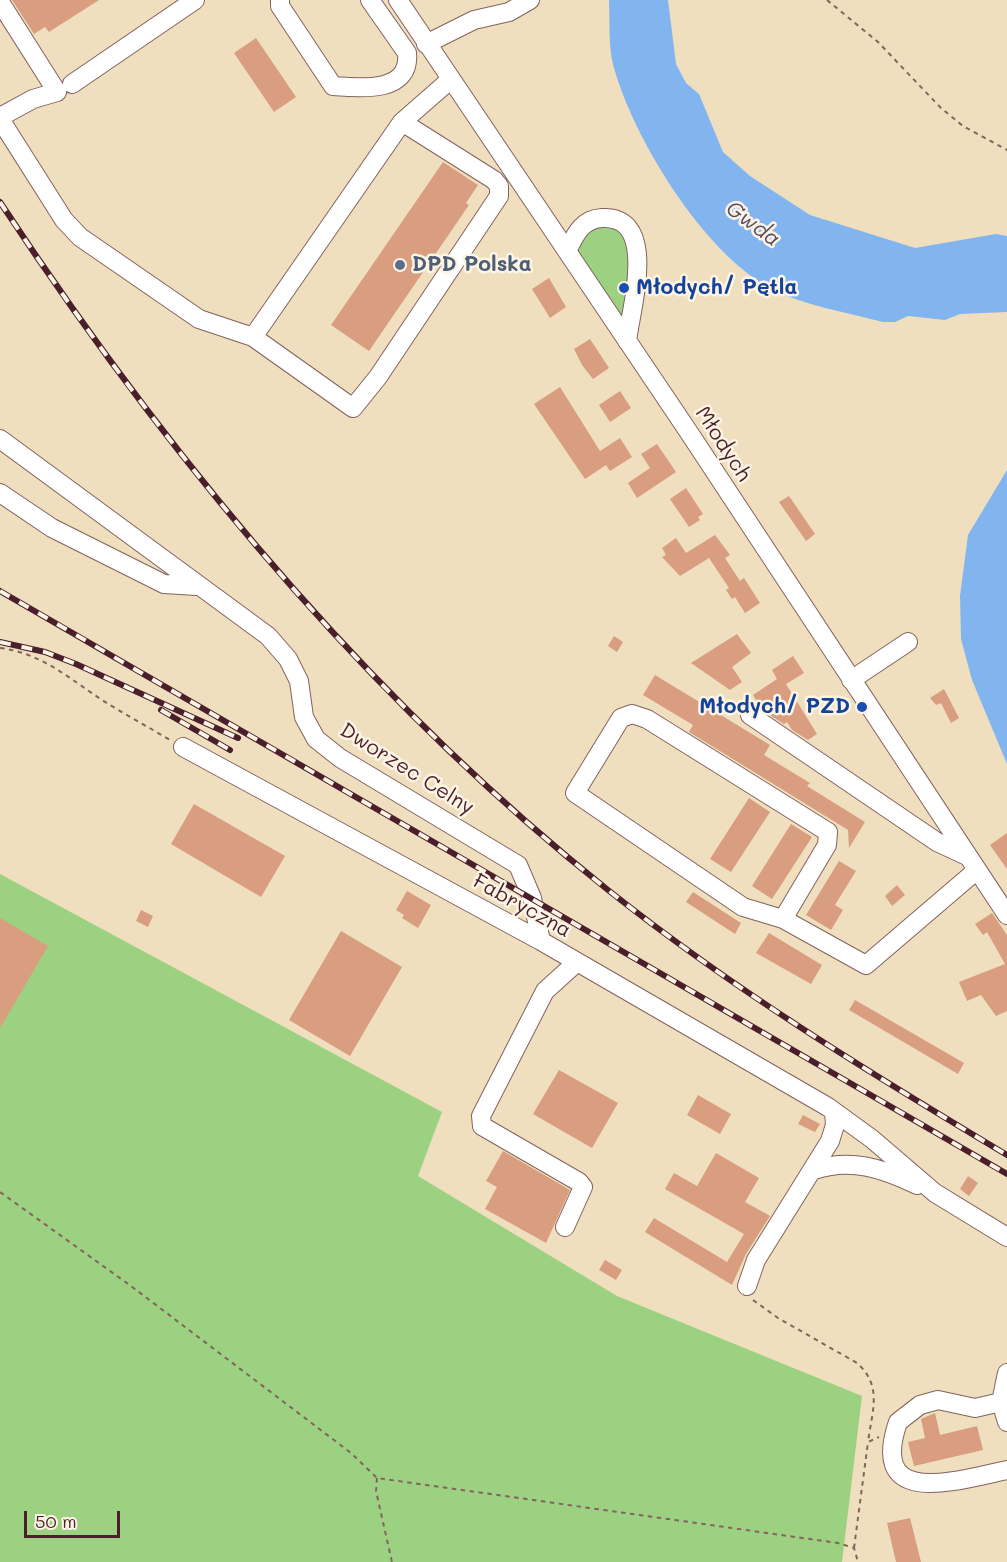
<!DOCTYPE html>
<html>
<head>
<meta charset="utf-8">
<style>
	body { margin:0 }
	#map { position:relative; width:1007px; height:1562px; overflow:hidden; background:#efdfbe; font-family:Mali,sans-serif }
	canvas { display:block }
	.scale { position:absolute; left:24px; top:1511px; width:96px; height:27px; box-sizing:border-box; border:3px solid #4a1f2b; border-top:0; padding-left:8px; font-size:18px; line-height:21px; white-space:nowrap; color:#4a1f2b; -webkit-text-stroke:4px #fcf5e5; paint-order:stroke }
</style>
</head>
<body>
<div id="map">
<canvas width="1007" height="1562"></canvas>
<div class="scale">50 m</div>
</div>
<script>
const ctx = document.querySelector('canvas').getContext('2d');
ctx.lineJoin = 'round';
function paint(path, color) { ctx.fillStyle = color; ctx.fill(path, 'evenodd'); }
function stroke(path, color, width, dash) { ctx.strokeStyle = color; ctx.lineWidth = width; ctx.lineCap = dash ? 'butt' : 'round'; ctx.setLineDash(dash || []); ctx.stroke(path); }
function drawText(font, color, halo, rows, align = 'center') {
  ctx.font = font + ' Mali,sans-serif'; ctx.lineWidth = 5; ctx.setLineDash([]); ctx.textBaseline = 'middle'; ctx.strokeStyle = halo; ctx.fillStyle = color; for (const [text, x, y, turn = 0] of rows) {
    ctx.save(); ctx.translate(x, y); ctx.rotate((+turn || 0) * Math.PI / 180); ctx.textAlign = isNaN(turn) ? turn : align; if (halo) ctx.strokeText(text, 0, 0); ctx.fillText(text, 0, 0); ctx.restore();
  }
}
paint(new Path2D(`
	M 601,224 L 620,230 L 630,241 L 628,277 L 627,281 L 623,281 L 622,294 L 628,300 L 624,313 L 620,315 L 579,257 L 576,246 L 582,236 Z
	M 0,874 L 442,1112 L 418,1176 L 617,1296 L 862,1396 L 842,1562 L 0,1562 Z`), '#9dd182');
paint(new Path2D(`
	M 609,0 L 668,0 L 676,64 L 686,83 L 699,94 L 723,152 L 750,176 L 810,215 L 915,248 L 996,234 L 1007,236 L 1007,312 L 960,314 L 945,320 L 908,316 L 895,322 L 883,322 C 846,312 804,306 770,288 C 703,252 634,139 614,68 C 608,48 610,21 609,0 Z
	M 1007,470 L 1007,764 L 972,680 L 961,639 L 960,596 L 968,535 Z`), '#82b5ef');
paint(new Path2D(`
	M 12,0 L 99,0 L 49,32 L 45,27 L 34,34 Z
	M 256,38 L 296,97 L 274,112 L 234,53 Z
	M 443,162 L 478,185 L 466,203 L 469,205 L 369,351 L 331,325 Z
	M 549,278 L 566,307 L 550,318 L 532,289 Z
	M 590,339 L 609,368 L 593,379 L 582,365 L 574,349 Z
	M 560,387 L 600,451 L 620,438 L 632,457 L 610,471 L 606,465 L 585,479 L 534,404 Z
	M 620,391 L 631,408 L 610,422 L 599,405 Z
	M 657,444 L 676,472 L 637,498 L 628,483 L 650,468 L 641,454 Z
	M 686,488 L 703,514 L 698,517 L 700,520 L 689,527 L 670,499 Z
	M 789,496 L 815,534 L 806,541 L 779,502 Z
	M 715,535 L 730,555 L 725,558 L 740,581 L 744,578 L 760,603 L 745,613 L 735,597 L 732,599 L 726,590 L 729,588 L 709,558 L 680,576 L 662,557 L 666,555 L 662,548 L 676,538 L 686,553 Z
	M 737,634 L 751,653 L 732,667 L 742,682 L 730,690 L 691,663 Z
	M 614,636 L 623,642 L 617,652 L 608,646 Z
	M 793,656 L 804,673 L 786,684 L 817,734 L 808,740 L 792,730 L 787,722 L 784,724 L 762,710 L 753,695 L 777,679 L 772,670 Z
	M 655,675 L 770,745 L 764,755 L 810,783 L 807,786 L 865,822 L 849,848 L 848,830 L 689,732 L 693,725 L 643,695 Z
	M 944,689 L 959,718 L 951,723 L 941,703 L 936,705 L 930,698 Z
	M 749,798 L 770,812 L 731,872 L 710,859 Z
	M 194,804 L 285,856 L 261,897 L 171,844 Z
	M 791,824 L 812,837 L 772,899 L 752,886 Z
	M 1007,833 L 1007,869 L 990,845 Z
	M 839,861 L 856,871 L 835,905 L 843,910 L 831,930 L 806,915 Z
	M 897,885 L 905,895 L 892,906 L 885,896 Z
	M 407,891 L 431,905 L 418,928 L 402,918 L 404,915 L 396,910 Z
	M 693,892 L 741,923 L 735,934 L 686,902 Z
	M 141,910 L 153,916 L 148,927 L 136,921 Z
	M 992,913 L 1007,935 L 1007,1011 L 996,1016 L 981,995 L 967,1001 L 959,982 L 1005,964 L 987,932 L 983,935 L 975,924 Z
	M 0,918 L 48,946 L 0,1028 Z
	M 341,931 L 402,967 L 350,1056 L 289,1020 Z
	M 769,933 L 822,965 L 811,984 L 756,953 Z
	M 855,1000 L 964,1063 L 958,1074 L 849,1010 Z
	M 559,1070 L 618,1103 L 592,1148 L 533,1114 Z
	M 698,1095 L 731,1114 L 720,1134 L 687,1115 Z
	M 803,1115 L 820,1124 L 815,1132 L 798,1124 Z
	M 503,1151 L 570,1190 L 546,1243 L 485,1209 L 497,1187 L 486,1181 Z
	M 716,1153 L 759,1178 L 745,1202 L 770,1216 L 746,1254 L 732,1285 L 645,1232 L 654,1218 L 727,1262 L 744,1234 L 665,1189 L 674,1173 L 697,1186 Z
	M 968,1176 L 978,1183 L 969,1196 L 960,1189 Z
	M 605,1260 L 622,1270 L 616,1280 L 599,1270 Z
	M 935,1413 L 940,1435 L 977,1426 L 983,1450 L 914,1466 L 908,1442 L 925,1438 L 921,1419 Z
	M 910,1518 L 921,1562 L 896,1562 L 887,1523 Z`), '#d99d80');
const minor = new Path2D(`
	M 280,0 L 280,6 L 333,86 C 359,88 411,94 407,53 L 370,0
	M 398,0 L 690,434 L 1007,915
	M 0,2 L 57,92 L 33,99 L 0,117
	M 426,44 L 474,20 L 509,12 L 530,0
	M 72,84 L 195,0
	M 0,119 L 64,220 L 80,237 L 199,319 L 253,337 L 353,408 L 378,377 L 499,196 L 499,186 L 494,180 L 402,122
	M 567,251 C 575,235 582,219 602,218 C 659,215 631,308 627,341
	M 253,337 L 402,122 L 450,80
	M 0,439 L 268,636 L 288,659 L 299,681 L 304,717 L 316,739 L 340,758 L 518,865 L 532,898 L 541,941
	M 0,493 L 52,528 L 164,584 L 197,586
	M 851,680 L 908,642
	M 750,715 L 937,842 L 967,856
	M 183,747 L 541,941 L 828,1107 L 872,1139 L 935,1193 L 1007,1237
	M 783,919 L 827,845 L 828,832 L 647,719 L 632,714 L 621,718 L 575,793 L 743,907 L 783,919 L 866,965 L 977,870
	M 814,1170 C 851,1158 882,1168 917,1185
	M 565,1227 L 583,1187 L 579,1182 L 482,1126 L 481,1116 L 545,991 L 577,962
	M 747,1286 L 756,1260 L 830,1141 L 835,1125 L 834,1112
	M 1007,1373 L 1001,1402 L 1007,1422
	M 1001,1402 L 975,1408 L 938,1400 L 920,1405 L 898,1422 C 868,1510 958,1480 1007,1470`);
stroke(minor, '#84625e', 20);
stroke(new Path2D(`
	M 827,0 L 878,42 L 941,108 L 963,126 L 1007,150
	M 0,648 C 44,653 74,683 110,705 C 130,717 150,728 170,740
	M 0,1192 L 131,1286 L 351,1453 L 377,1478 L 838,1543 L 854,1548 L 858,1562
	M 753,1300 L 778,1318 L 857,1363 C 883,1386 872,1411 868,1442
	M 377,1478 L 376,1491 L 392,1562
	M 854,1548 L 868,1442 L 879,1437`), '#84625e', 2, [4.5, 4.5]);
stroke(minor, '#fff', 18);
const rail = new Path2D(`
	M 0,202 C 168,457 368,699 608,890 C 734,990 870,1073 1007,1155
	M 0,591 L 1007,1174
	M 0,642 L 45,652 L 76,664 L 238,738
	M 161,710 L 230,750`);
stroke(rail, '#4a1f2b', 6);
stroke(rail, '#fcf5e5', 4, [11]);
for (const [x, y, r, color] of [
	[400,265,6,"#5c6f8a"],
	[624,288,6,"#1a4fb4"],
	[862,707,6,"#1a4fb4"]
]) { const dot = new Path2D(); dot.arc(x, y, r, 0, 2 * Math.PI); ctx.fillStyle = color; ctx.fill(dot); stroke(dot, '#fcf5e5', 2); }
drawText('bold 21px', '#4e5e75', '#fcf5e5', [
	["DPD Polska",412,265]
], 'left');
drawText('bold 21px', '#164399', '#fcf5e5', [
	["Młodych/ Pętla",636,288],
	["Młodych/ PZD",850,707,"right"]
], 'left');
drawText('21px', '#4a1f2b', '#fcf5e5', [
	["Młodych",723,444,57],
	["Dworzec Celny",407,769,32],
	["Fabryczna",522,906,29]
]);
drawText('italic 22px', '#5b4c66', '#fcf5e5', [
	["Gwda",753,224,36]
]);
</script>
</body>
</html>
